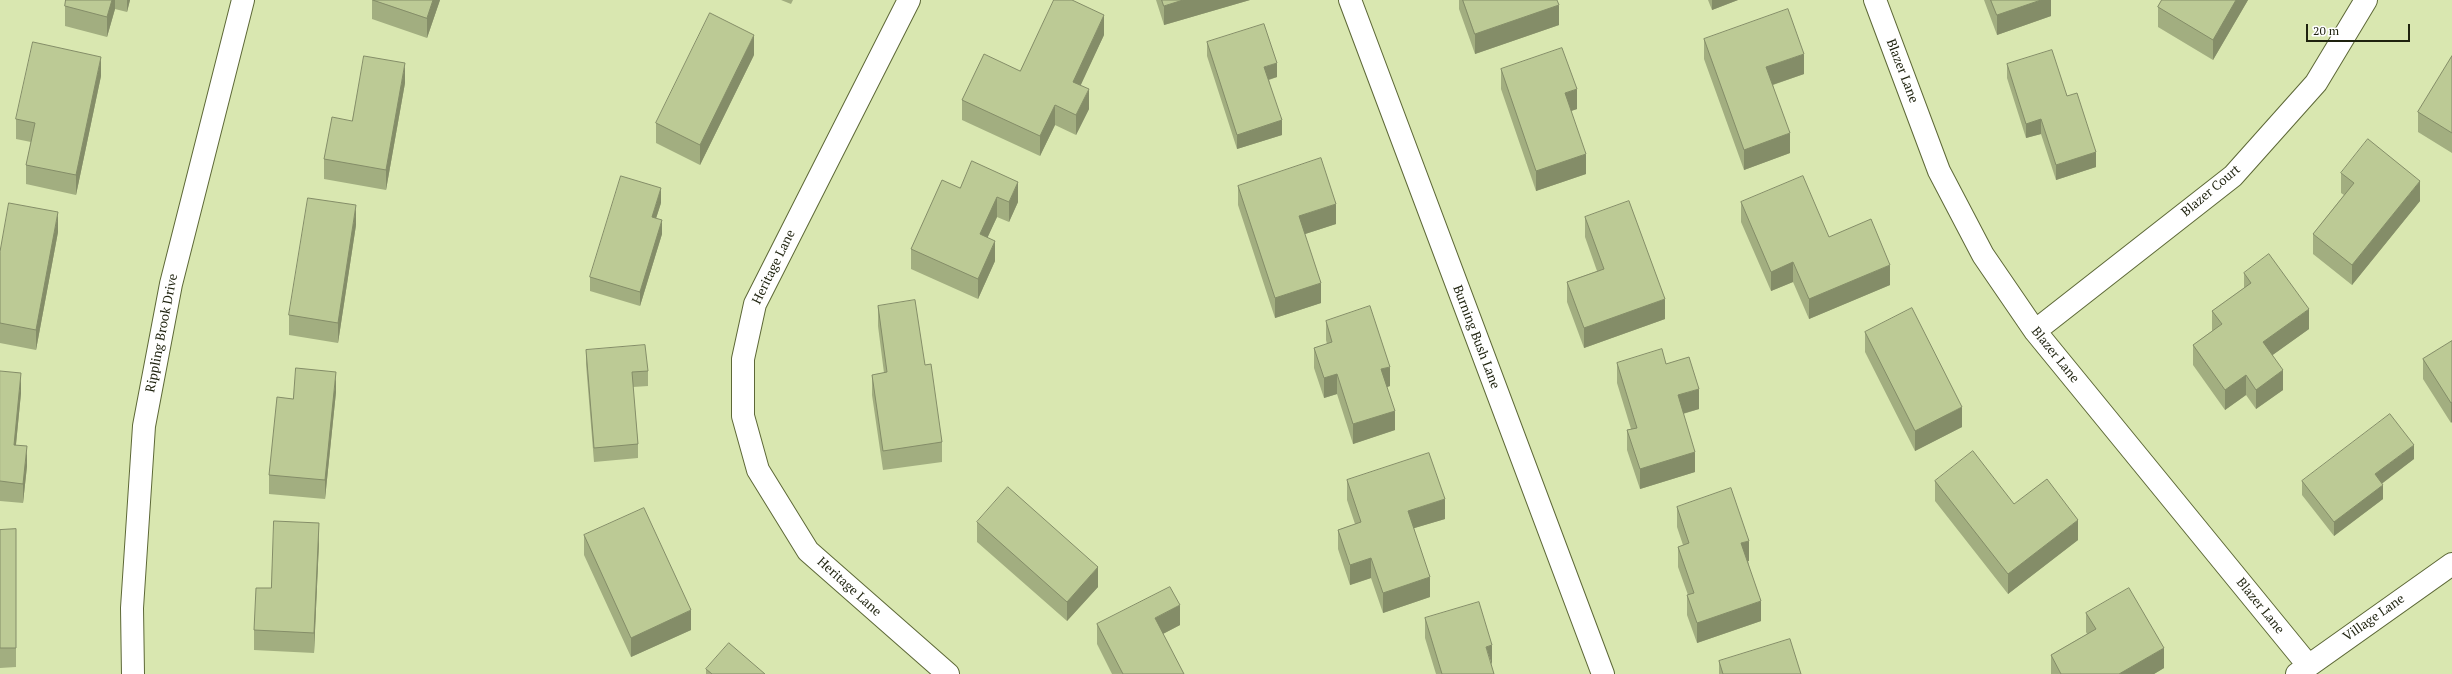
<!DOCTYPE html>
<html>
<head>
<meta charset="utf-8">
<style>
	body { margin:0 }
	#map { position:relative; width:2452px; height:674px; overflow:hidden; background:#d9e7b0; font-family:"PT Serif",serif }
	canvas { display:block }
	.scale { position:absolute; left:2306px; top:24px; width:104px; height:18px; box-sizing:border-box; border:2px solid #1e220e; border-top:0; padding-left:5px; font-size:12px; line-height:14px; white-space:nowrap; color:#1e220e; -webkit-text-stroke:3px #fff; paint-order:stroke }
</style>
</head>
<body>
<div id="map">
<canvas width="2452" height="674"></canvas>
<div class="scale">20 m</div>
</div>
<script>
const ctx = document.querySelector('canvas').getContext('2d');
ctx.lineJoin = 'round';
function stroke(path, color, width, dash) { ctx.strokeStyle = color; ctx.lineWidth = width; ctx.lineCap = dash ? 'butt' : 'round'; ctx.setLineDash(dash || []); ctx.stroke(path); }
function paint(path, color) { ctx.fillStyle = color; ctx.fill(path, 'evenodd'); }
function drawText(font, color, halo, rows, align = 'center') {
  ctx.font = font + ' "PT Serif",serif'; ctx.lineWidth = 3.5; ctx.setLineDash([]); ctx.textBaseline = 'middle'; ctx.strokeStyle = halo; ctx.fillStyle = color; for (const [text, x, y, turn = 0] of rows) {
    ctx.save(); ctx.translate(x, y); ctx.rotate((+turn || 0) * Math.PI / 180); ctx.textAlign = isNaN(turn) ? turn : align; if (halo) ctx.strokeText(text, 0, 0); ctx.fillText(text, 0, 0); ctx.restore();
  }
}
const street = new Path2D(`
	M 909,0 L 755,304 L 743,359 L 743,416 L 758,470 L 808,551 L 948,674
	M 1350,0 L 1603,674
	M 1875,0 L 1939,171 L 1983,255 L 2035,331 L 2308,665
	M 2035,331 L 2233,176 L 2316,83 L 2366,0
	M 2297,674 L 2452,564`);
const secondary = new Path2D(`
	M 133,674 L 132,608 L 144,426 L 171,284 L 243,0`);
stroke(street, '#5d6837', 24);
stroke(secondary, '#5d6837', 24);
stroke(street, '#fff', 22);
stroke(secondary, '#fff', 22);
paint(new Path2D(`
	M 66,0 L 130,0 L 127,12 L 115,9 L 107,37 L 65,26 L 65,6 Z
	M 372,0 L 440,0 L 427,38 L 372,19 Z
	M 781,0 L 793,0 L 791,4 Z
	M 1156,0 L 1250,0 L 1164,25 Z
	M 1459,0 L 1557,0 L 1559,25 L 1475,54 L 1459,9 Z
	M 1708,0 L 1738,0 L 1712,10 Z
	M 1984,0 L 2051,0 L 2051,16 L 1997,35 Z
	M 2162,0 L 2248,0 L 2213,60 L 2158,27 L 2158,7 Z
	M 1104,35 L 1080,85 L 1089,109 L 1076,135 L 1055,125 L 1040,156 L 962,120 L 962,100 L 1020,71 Z
	M 1704,39 L 1804,74 L 1773,85 L 1790,153 L 1744,170 L 1704,59 Z
	M 1207,42 L 1277,77 L 1269,80 L 1282,135 L 1237,149 L 1207,56 Z
	M 754,55 L 700,165 L 656,143 L 656,123 Z
	M 2452,56 L 2452,153 L 2418,132 L 2418,112 Z
	M 2007,64 L 2067,96 L 2096,167 L 2056,180 L 2041,134 L 2026,138 L 2007,78 Z
	M 1501,69 L 1577,109 L 1571,111 L 1586,174 L 1536,191 L 1501,89 Z
	M 101,76 L 76,195 L 26,184 L 26,165 L 31,142 L 16,139 L 16,119 Z
	M 405,83 L 386,190 L 324,179 L 324,159 L 352,121 Z
	M 2341,173 L 2420,201 L 2352,285 L 2313,254 L 2313,234 L 2344,195 L 2341,193 Z
	M 1238,186 L 1336,224 L 1305,234 L 1321,303 L 1275,318 L 1238,205 Z
	M 960,188 L 1018,202 L 1009,222 L 997,217 L 987,238 L 995,261 L 978,299 L 911,269 L 911,249 Z
	M 1741,202 L 1890,285 L 1809,319 L 1793,282 L 1771,291 L 1741,222 Z
	M 661,203 L 656,218 L 662,234 L 640,306 L 590,291 L 590,277 Z
	M 1585,217 L 1665,319 L 1584,348 L 1567,302 L 1567,282 L 1597,271 L 1585,237 Z
	M 356,225 L 338,343 L 289,335 L 289,315 Z
	M 58,232 L 36,350 L 0,343 L 0,252 Z
	M 2244,273 L 2309,329 L 2272,355 L 2283,390 L 2256,409 L 2246,395 L 2225,410 L 2193,365 L 2193,345 L 2212,331 L 2212,311 L 2244,288 Z
	M 878,306 L 925,365 L 942,442 L 942,462 L 883,470 L 872,395 L 872,375 L 884,373 L 878,326 Z
	M 1326,321 L 1390,386 L 1387,387 L 1395,430 L 1353,444 L 1337,394 L 1324,398 L 1314,368 L 1314,348 L 1327,344 L 1326,340 Z
	M 1865,332 L 1962,427 L 1915,451 L 1865,352 Z
	M 2452,341 L 2451,423 L 2423,379 L 2423,359 Z
	M 586,350 L 648,371 L 648,386 L 633,387 L 638,444 L 638,458 L 594,462 L 586,364 Z
	M 1617,363 L 1666,364 L 1699,409 L 1683,414 L 1695,472 L 1640,489 L 1627,450 L 1627,430 L 1631,429 L 1617,383 Z
	M 0,371 L 21,393 L 16,445 L 27,466 L 23,503 L 0,501 Z
	M 336,392 L 325,499 L 269,494 L 269,475 L 293,399 Z
	M 2414,459 L 2381,483 L 2383,499 L 2334,536 L 2302,495 L 2302,481 Z
	M 1347,480 L 1445,519 L 1414,528 L 1430,597 L 1383,613 L 1371,578 L 1350,585 L 1338,549 L 1338,530 L 1355,524 L 1347,500 Z
	M 1935,481 L 2014,504 L 2078,540 L 2008,594 L 1935,501 Z
	M 1677,507 L 1749,561 L 1748,561 L 1761,621 L 1697,643 L 1687,615 L 1687,595 L 1688,595 L 1678,567 L 1678,547 L 1683,545 L 1677,527 Z
	M 977,522 L 1098,587 L 1067,621 L 977,542 Z
	M 16,529 L 16,667 L 0,668 L 0,530 Z
	M 584,535 L 691,630 L 631,657 L 584,555 Z
	M 319,542 L 314,653 L 254,650 L 254,630 L 271,588 Z
	M 2086,613 L 2164,668 L 2154,674 L 2051,674 L 2051,655 L 2087,634 L 2086,632 Z
	M 1425,618 L 1494,674 L 1436,674 L 1425,638 Z
	M 1097,624 L 1180,625 L 1163,634 L 1184,674 L 1112,674 L 1097,644 Z
	M 1719,661 L 1801,674 L 1719,674 Z
	M 706,669 L 765,674 L 706,674 Z`), '#a2ae80');
paint(new Path2D(`
	M 112,0 L 115,0 L 115,9 L 107,37 L 107,17 Z
	M 127,0 L 130,0 L 127,12 Z
	M 433,0 L 440,0 L 427,38 L 427,18 Z
	M 1183,0 L 1250,0 L 1164,25 L 1164,6 Z
	M 1712,0 L 1738,0 L 1712,10 Z
	M 2041,0 L 2051,0 L 2051,16 L 1997,35 L 1997,15 Z
	M 2236,0 L 2248,0 L 2213,60 L 2213,40 Z
	M 1559,5 L 1559,25 L 1475,54 L 1475,34 Z
	M 1104,15 L 1104,35 L 1073,102 L 1073,82 Z
	M 754,35 L 754,55 L 700,165 L 700,145 Z
	M 1804,54 L 1804,74 L 1766,87 L 1766,67 Z
	M 101,57 L 101,76 L 76,195 L 76,175 Z
	M 405,63 L 405,83 L 386,190 L 386,170 Z
	M 1277,63 L 1277,77 L 1264,81 L 1264,67 Z
	M 1089,89 L 1089,109 L 1076,135 L 1076,115 Z
	M 1577,89 L 1577,109 L 1565,113 L 1565,93 Z
	M 1055,105 L 1055,125 L 1040,156 L 1040,136 Z
	M 2041,119 L 2041,134 L 2026,138 L 2026,124 Z
	M 1282,120 L 1282,135 L 1237,149 L 1237,135 Z
	M 1790,133 L 1790,153 L 1744,170 L 1744,150 Z
	M 2096,152 L 2096,167 L 2056,180 L 2056,165 Z
	M 1586,154 L 1586,174 L 1536,191 L 1536,171 Z
	M 2420,181 L 2420,201 L 2352,285 L 2352,265 Z
	M 1018,182 L 1018,202 L 1009,222 L 1009,202 Z
	M 661,188 L 661,203 L 652,231 L 652,217 Z
	M 997,197 L 997,217 L 980,254 L 980,234 Z
	M 1336,204 L 1336,224 L 1299,236 L 1299,216 Z
	M 356,205 L 356,225 L 338,343 L 338,323 Z
	M 58,212 L 58,232 L 36,350 L 36,330 Z
	M 662,220 L 662,234 L 640,306 L 640,292 Z
	M 995,241 L 995,261 L 978,299 L 978,279 Z
	M 1793,262 L 1793,282 L 1771,291 L 1771,272 Z
	M 1890,265 L 1890,285 L 1809,319 L 1809,299 Z
	M 1321,283 L 1321,303 L 1275,318 L 1275,298 Z
	M 1665,299 L 1665,319 L 1584,348 L 1584,328 Z
	M 2309,309 L 2309,329 L 2263,362 L 2263,342 Z
	M 1390,367 L 1390,386 L 1381,389 L 1381,369 Z
	M 2283,370 L 2283,390 L 2256,409 L 2256,390 Z
	M 336,372 L 336,392 L 325,499 L 325,480 Z
	M 21,373 L 21,393 L 14,464 L 14,445 Z
	M 1337,374 L 1337,394 L 1324,398 L 1324,378 Z
	M 2246,375 L 2246,395 L 2225,410 L 2225,390 Z
	M 1699,389 L 1699,409 L 1678,415 L 1678,395 Z
	M 2452,402 L 2452,422 L 2451,423 L 2451,403 Z
	M 1962,407 L 1962,427 L 1915,451 L 1915,431 Z
	M 1395,411 L 1395,430 L 1353,444 L 1353,424 Z
	M 2414,445 L 2414,459 L 2375,489 L 2375,474 Z
	M 27,446 L 27,466 L 23,503 L 23,484 Z
	M 1695,452 L 1695,472 L 1640,489 L 1640,469 Z
	M 2383,485 L 2383,499 L 2334,536 L 2334,522 Z
	M 1445,499 L 1445,519 L 1408,530 L 1408,511 Z
	M 2078,520 L 2078,540 L 2008,594 L 2008,574 Z
	M 319,523 L 319,542 L 314,653 L 314,633 Z
	M 1749,541 L 1749,561 L 1741,563 L 1741,543 Z
	M 1371,558 L 1371,578 L 1350,585 L 1350,565 Z
	M 1098,567 L 1098,587 L 1067,621 L 1067,602 Z
	M 1430,577 L 1430,597 L 1383,613 L 1383,593 Z
	M 1761,601 L 1761,621 L 1697,643 L 1697,623 Z
	M 1180,605 L 1180,625 L 1155,638 L 1155,618 Z
	M 691,610 L 691,630 L 631,657 L 631,638 Z
	M 1492,645 L 1492,665 L 1486,647 Z
	M 2164,648 L 2164,668 L 2154,674 L 2119,674 Z`), '#848d68');
const building = new Path2D(`
	M 66,0 L 112,0 L 107,17 L 65,6 Z
	M 373,0 L 433,0 L 427,18 Z
	M 1054,0 L 1072,0 L 1104,15 L 1073,82 L 1089,89 L 1076,115 L 1055,105 L 1040,136 L 962,100 L 984,54 L 1020,71 Z
	M 1162,0 L 1183,0 L 1164,6 Z
	M 1463,0 L 1557,0 L 1559,5 L 1475,34 Z
	M 1991,0 L 2041,0 L 1997,15 Z
	M 2162,0 L 2236,0 L 2213,40 L 2158,7 Z
	M 1788,9 L 1804,54 L 1766,67 L 1790,133 L 1744,150 L 1704,39 Z
	M 710,13 L 754,35 L 700,145 L 656,123 Z
	M 1264,24 L 1277,63 L 1264,67 L 1282,120 L 1237,135 L 1207,42 Z
	M 33,42 L 101,57 L 76,175 L 26,165 L 35,123 L 16,119 Z
	M 1562,48 L 1577,89 L 1565,93 L 1586,154 L 1536,171 L 1501,69 Z
	M 2052,50 L 2067,96 L 2077,93 L 2096,152 L 2056,165 L 2041,119 L 2026,124 L 2007,64 Z
	M 364,56 L 405,63 L 386,170 L 324,159 L 332,117 L 352,121 Z
	M 2452,56 L 2452,133 L 2418,112 Z
	M 2368,139 L 2420,181 L 2352,265 L 2313,234 L 2354,183 L 2341,173 Z
	M 1321,158 L 1336,204 L 1299,216 L 1321,283 L 1275,298 L 1238,186 Z
	M 972,161 L 1018,182 L 1009,202 L 997,197 L 980,234 L 995,241 L 978,279 L 911,249 L 942,180 L 960,188 Z
	M 621,176 L 661,188 L 652,217 L 662,220 L 640,292 L 590,277 Z
	M 1803,176 L 1829,237 L 1871,219 L 1890,265 L 1809,299 L 1793,262 L 1771,272 L 1741,202 Z
	M 308,198 L 356,205 L 338,323 L 289,315 Z
	M 1629,201 L 1665,299 L 1584,328 L 1567,282 L 1604,269 L 1585,217 Z
	M 9,203 L 58,212 L 36,330 L 0,323 L 0,252 Z
	M 2269,254 L 2309,309 L 2263,342 L 2283,370 L 2256,390 L 2246,375 L 2225,390 L 2193,345 L 2222,324 L 2212,311 L 2251,283 L 2244,273 Z
	M 915,300 L 925,365 L 931,364 L 942,442 L 883,451 L 872,375 L 887,372 L 878,306 Z
	M 1370,306 L 1390,367 L 1381,369 L 1395,411 L 1353,424 L 1337,374 L 1324,378 L 1314,348 L 1332,342 L 1326,321 Z
	M 1912,308 L 1962,407 L 1915,431 L 1865,332 Z
	M 2452,341 L 2452,402 L 2451,403 L 2423,359 Z
	M 645,345 L 648,371 L 632,372 L 638,444 L 594,448 L 586,350 Z
	M 1662,349 L 1666,364 L 1689,357 L 1699,389 L 1678,395 L 1695,452 L 1640,469 L 1627,430 L 1637,428 L 1617,363 Z
	M 296,368 L 336,372 L 325,480 L 269,475 L 277,397 L 293,399 Z
	M 0,371 L 21,373 L 14,445 L 27,446 L 23,484 L 0,481 Z
	M 2390,414 L 2414,445 L 2375,474 L 2383,485 L 2334,522 L 2302,481 Z
	M 1973,451 L 2014,504 L 2047,479 L 2078,520 L 2008,574 L 1935,481 Z
	M 1429,453 L 1445,499 L 1408,511 L 1430,577 L 1383,593 L 1371,558 L 1350,565 L 1338,530 L 1361,522 L 1347,480 Z
	M 1008,487 L 1098,567 L 1067,602 L 977,522 Z
	M 1731,488 L 1749,541 L 1741,543 L 1761,601 L 1697,623 L 1687,595 L 1694,593 L 1678,547 L 1689,543 L 1677,507 Z
	M 644,508 L 691,610 L 631,638 L 584,535 Z
	M 274,521 L 319,523 L 314,633 L 254,630 L 256,588 L 271,588 Z
	M 16,529 L 16,648 L 0,648 L 0,530 Z
	M 1170,587 L 1180,605 L 1155,618 L 1184,674 L 1123,674 L 1097,624 Z
	M 2129,588 L 2164,648 L 2119,674 L 2061,674 L 2051,655 L 2096,629 L 2086,613 Z
	M 1479,602 L 1492,645 L 1486,647 L 1494,674 L 1442,674 L 1425,618 Z
	M 1790,639 L 1801,674 L 1723,674 L 1719,661 Z
	M 729,643 L 765,674 L 712,674 L 706,669 Z`);
paint(building, '#bcca95');
stroke(building, '#848d68', 1);
drawText('13px', '#1e220e', '#fff', [
	["Blazer Lane",1902,71,69],
	["Blazer Court",2211,191,-40],
	["Heritage Lane",774,267,-64],
	["Rippling Brook Drive",162,333,-79],
	["Burning Bush Lane",1476,337,69],
	["Blazer Lane",2055,355,51],
	["Heritage Lane",849,587,42],
	["Blazer Lane",2260,606,51],
	["Village Lane",2374,618,-35]
]);
</script>
</body>
</html>
